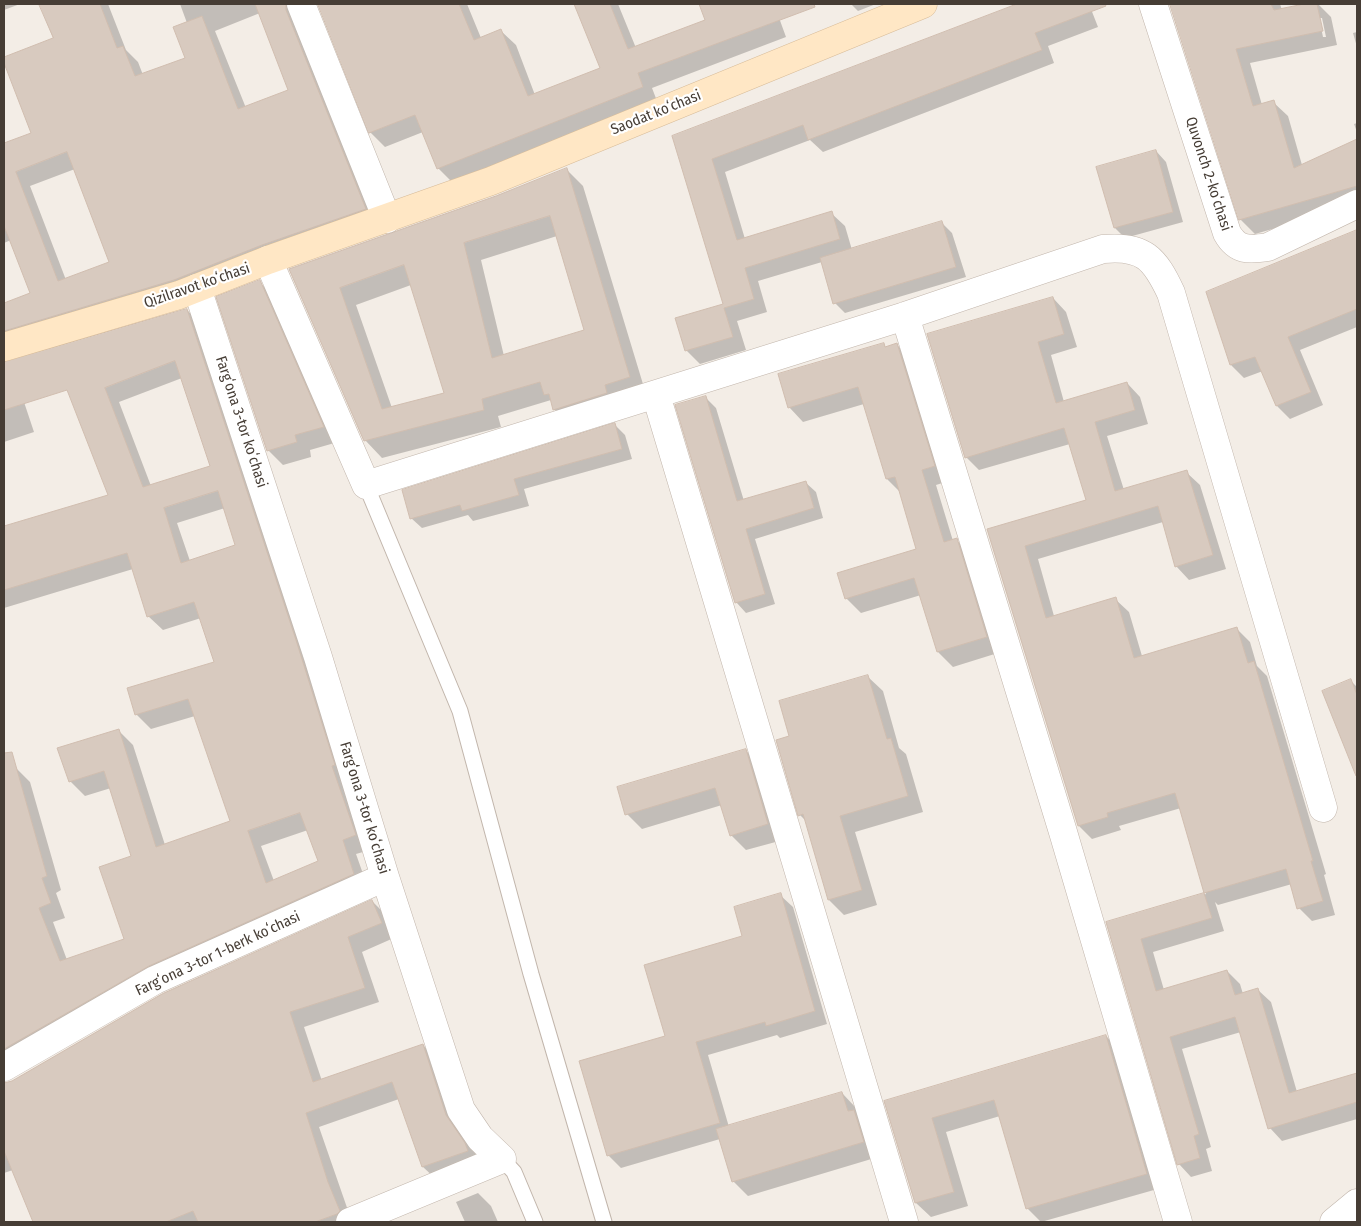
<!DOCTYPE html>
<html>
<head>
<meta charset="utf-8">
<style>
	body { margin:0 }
	#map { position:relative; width:1361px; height:1226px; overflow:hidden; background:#f3ede6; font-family:"Fira Sans Condensed",sans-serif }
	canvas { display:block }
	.frame { position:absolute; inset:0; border:5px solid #463d35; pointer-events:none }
</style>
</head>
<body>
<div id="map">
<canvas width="1361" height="1226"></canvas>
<div class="frame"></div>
</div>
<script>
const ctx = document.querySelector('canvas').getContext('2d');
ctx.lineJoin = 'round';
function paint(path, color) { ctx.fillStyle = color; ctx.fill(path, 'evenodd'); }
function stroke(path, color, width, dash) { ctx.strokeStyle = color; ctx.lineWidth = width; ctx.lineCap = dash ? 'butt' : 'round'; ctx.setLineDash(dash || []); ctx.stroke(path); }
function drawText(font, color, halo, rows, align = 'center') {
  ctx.font = font + ' "Fira Sans Condensed",sans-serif'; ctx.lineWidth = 4.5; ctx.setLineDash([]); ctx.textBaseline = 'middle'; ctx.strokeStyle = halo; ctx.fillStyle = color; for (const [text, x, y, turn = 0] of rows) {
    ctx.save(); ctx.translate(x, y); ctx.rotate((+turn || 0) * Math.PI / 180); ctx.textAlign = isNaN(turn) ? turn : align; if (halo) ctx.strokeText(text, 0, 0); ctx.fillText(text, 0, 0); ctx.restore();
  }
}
paint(new Path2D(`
	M 4,4 L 20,4 L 4,10 Z
	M 41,4 L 108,4 L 126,50 L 138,62 L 143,75 L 187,58 L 187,23 L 180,4 L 310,4 L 380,223 L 4,356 L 4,304 L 31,294 L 11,240 L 4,243 L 4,145 L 32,134 L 4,58 L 54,39 ZM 260,13 L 290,91 L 246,108 L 215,31 ZM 75,169 L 111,263 L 66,280 L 30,186 Z
	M 319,4 L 467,4 L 481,38 L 501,31 L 516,45 L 535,95 L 602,69 L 576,4 L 618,4 L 636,48 L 707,21 L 701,4 L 774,4 L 786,37 L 652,88 L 657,101 L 452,182 L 438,168 L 423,132 L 385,147 L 370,132 Z
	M 851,4 L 876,4 L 858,11 Z
	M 1021,4 L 1089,4 L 1098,27 L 1048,46 L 1054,63 L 823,152 L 810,140 L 725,172 L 745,239 L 831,213 L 845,226 L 852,250 L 942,223 L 952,233 L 966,277 L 845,313 L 835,303 L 822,262 L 758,281 L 767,312 L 737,321 L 746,350 L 700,364 L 686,350 L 725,304 L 674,137 Z
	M 1172,4 L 1280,4 L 1282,10 L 1318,4 L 1331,17 L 1337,45 L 1250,63 L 1262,105 L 1273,102 L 1288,116 L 1302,165 L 1357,140 L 1357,198 L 1321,215 L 1255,234 L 1240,219 ZM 1319,18 L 1322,18 L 1326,37 L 1323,37 Z
	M 1357,32 L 1357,47 L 1353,33 Z
	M 1357,123 L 1357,132 L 1354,124 Z
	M 1156,151 L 1166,162 L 1183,222 L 1125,238 L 1115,228 Z
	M 566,169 L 583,186 L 646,394 L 571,426 L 554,409 L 551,400 L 498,416 L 501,427 L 382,458 L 365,440 L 291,270 L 497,197 ZM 557,236 L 586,331 L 504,356 L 481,260 ZM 411,285 L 446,394 L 392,408 L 356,305 Z
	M 1357,231 L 1357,327 L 1300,350 L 1323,405 L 1290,419 L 1277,406 L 1263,371 L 1244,378 L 1231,365 L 1208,293 Z
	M 259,282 L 275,297 L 338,442 L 310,450 L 311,457 L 283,465 L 268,450 Z
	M 1053,298 L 1066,312 L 1077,347 L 1051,355 L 1064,402 L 1127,383 L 1140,397 L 1148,424 L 1107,436 L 1124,490 L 1186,472 L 1200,485 L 1226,569 L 1189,580 L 1176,566 L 1163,522 L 1038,559 L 1054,616 L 1115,599 L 1129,612 L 1142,656 L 1237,629 L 1250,642 L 1257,666 L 1267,676 L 1326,874 L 1324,875 L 1335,915 L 1312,921 L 1299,908 L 1292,884 L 1218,905 L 1215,902 L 1224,931 L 1153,952 L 1164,990 L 1227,971 L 1240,984 L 1243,994 L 1258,990 L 1271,1002 L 1297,1092 L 1357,1074 L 1357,1119 L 1282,1141 L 1270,1128 L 1241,1032 L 1182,1049 L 1211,1147 L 1206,1149 L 1212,1171 L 1191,1177 L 1179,1164 L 1107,923 L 1206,894 L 1181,808 L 1119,826 L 1121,830 L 1092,839 L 1079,826 L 988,530 L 1087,501 L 1070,444 L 979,470 L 966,457 Z
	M 187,310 L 202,325 L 370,850 L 356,854 L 368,888 L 162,981 L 4,1078 L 4,893 L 17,888 L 7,851 L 4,852 L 4,772 L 16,768 L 30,782 L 61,890 L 56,893 L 65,918 L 53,922 L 67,960 L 126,940 L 132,856 L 111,788 L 85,796 L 70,781 L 118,730 L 133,745 L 165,845 L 232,822 L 195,716 L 151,729 L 136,714 L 216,663 L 201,618 L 163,630 L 148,616 L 133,569 L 4,608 L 4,527 L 109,496 L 60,368 ZM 182,378 L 211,467 L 151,486 L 119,402 ZM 225,508 L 237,546 L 190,561 L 177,523 ZM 308,830 L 320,862 L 274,881 L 261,846 Z
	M 883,344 L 886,348 L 897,345 L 911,359 L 949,481 L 936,485 L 953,541 L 956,540 L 971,554 L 1001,652 L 953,667 L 938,652 L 921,595 L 861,613 L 846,598 L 918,550 L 901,493 L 887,479 L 864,404 L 803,422 L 789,407 Z
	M 8,384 L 23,399 L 34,432 L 4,442 L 4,386 Z
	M 706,398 L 716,408 L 744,501 L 805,482 L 816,492 L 823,518 L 755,539 L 775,604 L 746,613 L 736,602 Z
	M 615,425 L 625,435 L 632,459 L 524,489 L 529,506 L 473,521 L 468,515 L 422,528 L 411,518 Z
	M 867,676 L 883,691 L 899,748 L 906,754 L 923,812 L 855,832 L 877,905 L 844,915 L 829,900 L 806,821 L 800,815 L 791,737 Z
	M 1351,681 L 1357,687 L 1357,744 L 1352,746 Z
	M 745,750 L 761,765 L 783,840 L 746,850 L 731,835 L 722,805 L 642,829 L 627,814 Z
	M 780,895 L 793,907 L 827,1024 L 780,1038 L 777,1035 L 708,1055 L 729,1127 L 842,1093 L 857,1109 L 878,1157 L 748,1196 L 733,1181 L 720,1139 L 621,1168 L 608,1155 L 667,1037 L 744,936 Z
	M 372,901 L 387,916 L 396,937 L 362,952 L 379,1002 L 304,1027 L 322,1081 L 423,1045 L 437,1060 L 460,1131 L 479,1159 L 438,1181 L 423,1167 L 399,1099 L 319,1127 L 352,1222 L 25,1222 L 34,1221 L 13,1170 L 4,1173 L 4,1084 L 12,1082 Z
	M 1106,1036 L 1120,1050 L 1161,1188 L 1041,1222 L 1027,1208 L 1000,1116 L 946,1132 L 968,1206 L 931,1217 L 916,1203 L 886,1102 Z
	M 478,1193 L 491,1206 L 498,1222 L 465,1222 L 456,1202 Z`), '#0003');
const building = new Path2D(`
	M 39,4 L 100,4 L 117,48 L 123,46 L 135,76 L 185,58 L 173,27 L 202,16 L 238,109 L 288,90 L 255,4 L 286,4 L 286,10 L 366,209 L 262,245 L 174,280 L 4,331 L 4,303 L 30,293 L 4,226 L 4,143 L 31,133 L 4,63 L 4,57 L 53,38 ZM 67,152 L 109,262 L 58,281 L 16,172 Z
	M 318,4 L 459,4 L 474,40 L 501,29 L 528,96 L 600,68 L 574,4 L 610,4 L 628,49 L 705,20 L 699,4 L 814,4 L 815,7 L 638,73 L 643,87 L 437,169 L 415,115 L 369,133 Z
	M 1017,4 L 1105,4 L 1106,6 L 1035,33 L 1042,50 L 808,140 L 803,125 L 712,159 L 737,240 L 832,211 L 840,239 L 745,268 L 754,299 L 724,308 L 733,337 L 685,351 L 675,318 L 723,304 L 672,136 Z
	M 1170,4 L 1271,4 L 1274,10 L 1304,4 L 1317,4 L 1323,31 L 1236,49 L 1253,106 L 1274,100 L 1294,168 L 1357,139 L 1357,186 L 1239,220 Z
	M 1156,150 L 1173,212 L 1114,228 L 1096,167 Z
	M 567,168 L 630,377 L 605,385 L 607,393 L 553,410 L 549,394 L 544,395 L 540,382 L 482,399 L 484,410 L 364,441 L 289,269 L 496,196 ZM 550,216 L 584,330 L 492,358 L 464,243 ZM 404,265 L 444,393 L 382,409 L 340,288 Z
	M 942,221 L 956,267 L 833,304 L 820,258 Z
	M 1357,230 L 1357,309 L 1288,337 L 1311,392 L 1276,406 L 1255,357 L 1230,365 L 1206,292 Z
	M 260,280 L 324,427 L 295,435 L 297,442 L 267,451 L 216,297 Z
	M 1053,297 L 1064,334 L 1038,342 L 1056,403 L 1127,382 L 1135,410 L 1095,422 L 1115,491 L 1187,470 L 1213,555 L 1175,567 L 1158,506 L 1025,546 L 1046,618 L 1116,597 L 1134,658 L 1237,627 L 1248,663 L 1254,661 L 1313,861 L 1311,861 L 1323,901 L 1297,909 L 1286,869 L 1204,893 L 1175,793 L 1107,813 L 1108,817 L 1078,826 L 987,529 L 1086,500 L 1064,428 L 965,458 L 927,334 Z
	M 187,309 L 296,640 L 335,765 L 332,766 L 356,835 L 343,840 L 354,874 L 149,966 L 4,1049 L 4,753 L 12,752 L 47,876 L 42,878 L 51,903 L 39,908 L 60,961 L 124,939 L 99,867 L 131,856 L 104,771 L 69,782 L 57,748 L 119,729 L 156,847 L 230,821 L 188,699 L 135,715 L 127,688 L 214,662 L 194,602 L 147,617 L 127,553 L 4,590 L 4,526 L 108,495 L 67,390 L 4,410 L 4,362 ZM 175,361 L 210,466 L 143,487 L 105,388 ZM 218,491 L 235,545 L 181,563 L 164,508 ZM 300,813 L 318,861 L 266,883 L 248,831 Z
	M 884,343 L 885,347 L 897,343 L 935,466 L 922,470 L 944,542 L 957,538 L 987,637 L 937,652 L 914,578 L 845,599 L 837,573 L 916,549 L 895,477 L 886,479 L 858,387 L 788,408 L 778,374 Z
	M 706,396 L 737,501 L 806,481 L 814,508 L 746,529 L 765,594 L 735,603 L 675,405 Z
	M 615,423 L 622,449 L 514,479 L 519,495 L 462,511 L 460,505 L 410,519 L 402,490 Z
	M 868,675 L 887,739 L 891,738 L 908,796 L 840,816 L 862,890 L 828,900 L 803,814 L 798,816 L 776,740 L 789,736 L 779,701 Z
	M 1351,679 L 1357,695 L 1357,776 L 1356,776 L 1322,691 Z
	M 746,749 L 768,824 L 730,836 L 715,788 L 625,815 L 617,787 Z
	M 781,893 L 815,1011 L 766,1026 L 765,1022 L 696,1042 L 720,1123 L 607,1156 L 579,1061 L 665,1036 L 644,965 L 742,936 L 734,907 Z
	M 1204,893 L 1212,918 L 1141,939 L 1156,991 L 1227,970 L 1235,995 L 1258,988 L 1289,1093 L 1357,1073 L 1357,1102 L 1268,1129 L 1235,1017 L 1170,1037 L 1199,1134 L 1194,1136 L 1200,1158 L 1177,1165 L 1106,922 Z
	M 372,900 L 382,923 L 348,937 L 365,988 L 290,1012 L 313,1082 L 423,1044 L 446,1115 L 465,1143 L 468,1151 L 422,1167 L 392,1082 L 306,1113 L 328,1182 L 340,1211 L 337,1214 L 315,1222 L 198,1222 L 193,1211 L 166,1222 L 33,1222 L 4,1151 L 4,1083 L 12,1081 L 162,994 Z
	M 1106,1035 L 1147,1174 L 1026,1209 L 994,1100 L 932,1118 L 954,1192 L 915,1203 L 884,1101 Z
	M 842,1092 L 848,1111 L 854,1110 L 864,1142 L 732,1182 L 716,1129 Z`);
paint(building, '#d8cabf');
stroke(building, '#d0bdaf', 1);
const lane = new Path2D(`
	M 366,485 L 460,711 L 531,974 L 604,1222
	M 502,1159 L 514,1172 L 535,1222`);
const street = new Path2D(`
	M 301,4 L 387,219
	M 1153,4 L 1227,233 C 1237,251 1249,250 1268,247 L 1357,204
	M 268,260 L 366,485 L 905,316 L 1103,249 C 1144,245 1155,259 1171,293 L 1323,808
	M 197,288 L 318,657 L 385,877 L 461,1110 L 480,1138 L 502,1159 L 350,1222
	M 905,316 L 1063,832 L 1178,1222
	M 656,395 L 904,1222
	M 4,1067 L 155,980 L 385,877
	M 1334,1222 L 1357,1203`);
const secondary = new Path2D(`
	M 4,347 L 179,295 L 268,260 L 491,181 L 923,4`);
stroke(lane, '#c2b6ac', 17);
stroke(street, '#c2b6ac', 29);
stroke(secondary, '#d7bb98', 29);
stroke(lane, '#fff', 15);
stroke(street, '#fff', 28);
stroke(secondary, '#ffe7c5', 28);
drawText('15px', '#463d35', '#fff', [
	["Saodat koʻchasi",656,113,-22],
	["Quvonch 2-koʻchasi",1208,174,72],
	["Qizilravot koʻchasi",197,286,-19],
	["Fargʻona 3-tor koʻchasi",241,422,72],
	["Fargʻona 3-tor koʻchasi",364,808,73],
	["Fargʻona 3-tor 1-berk koʻchasi",218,954,-25]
]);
</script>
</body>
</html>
